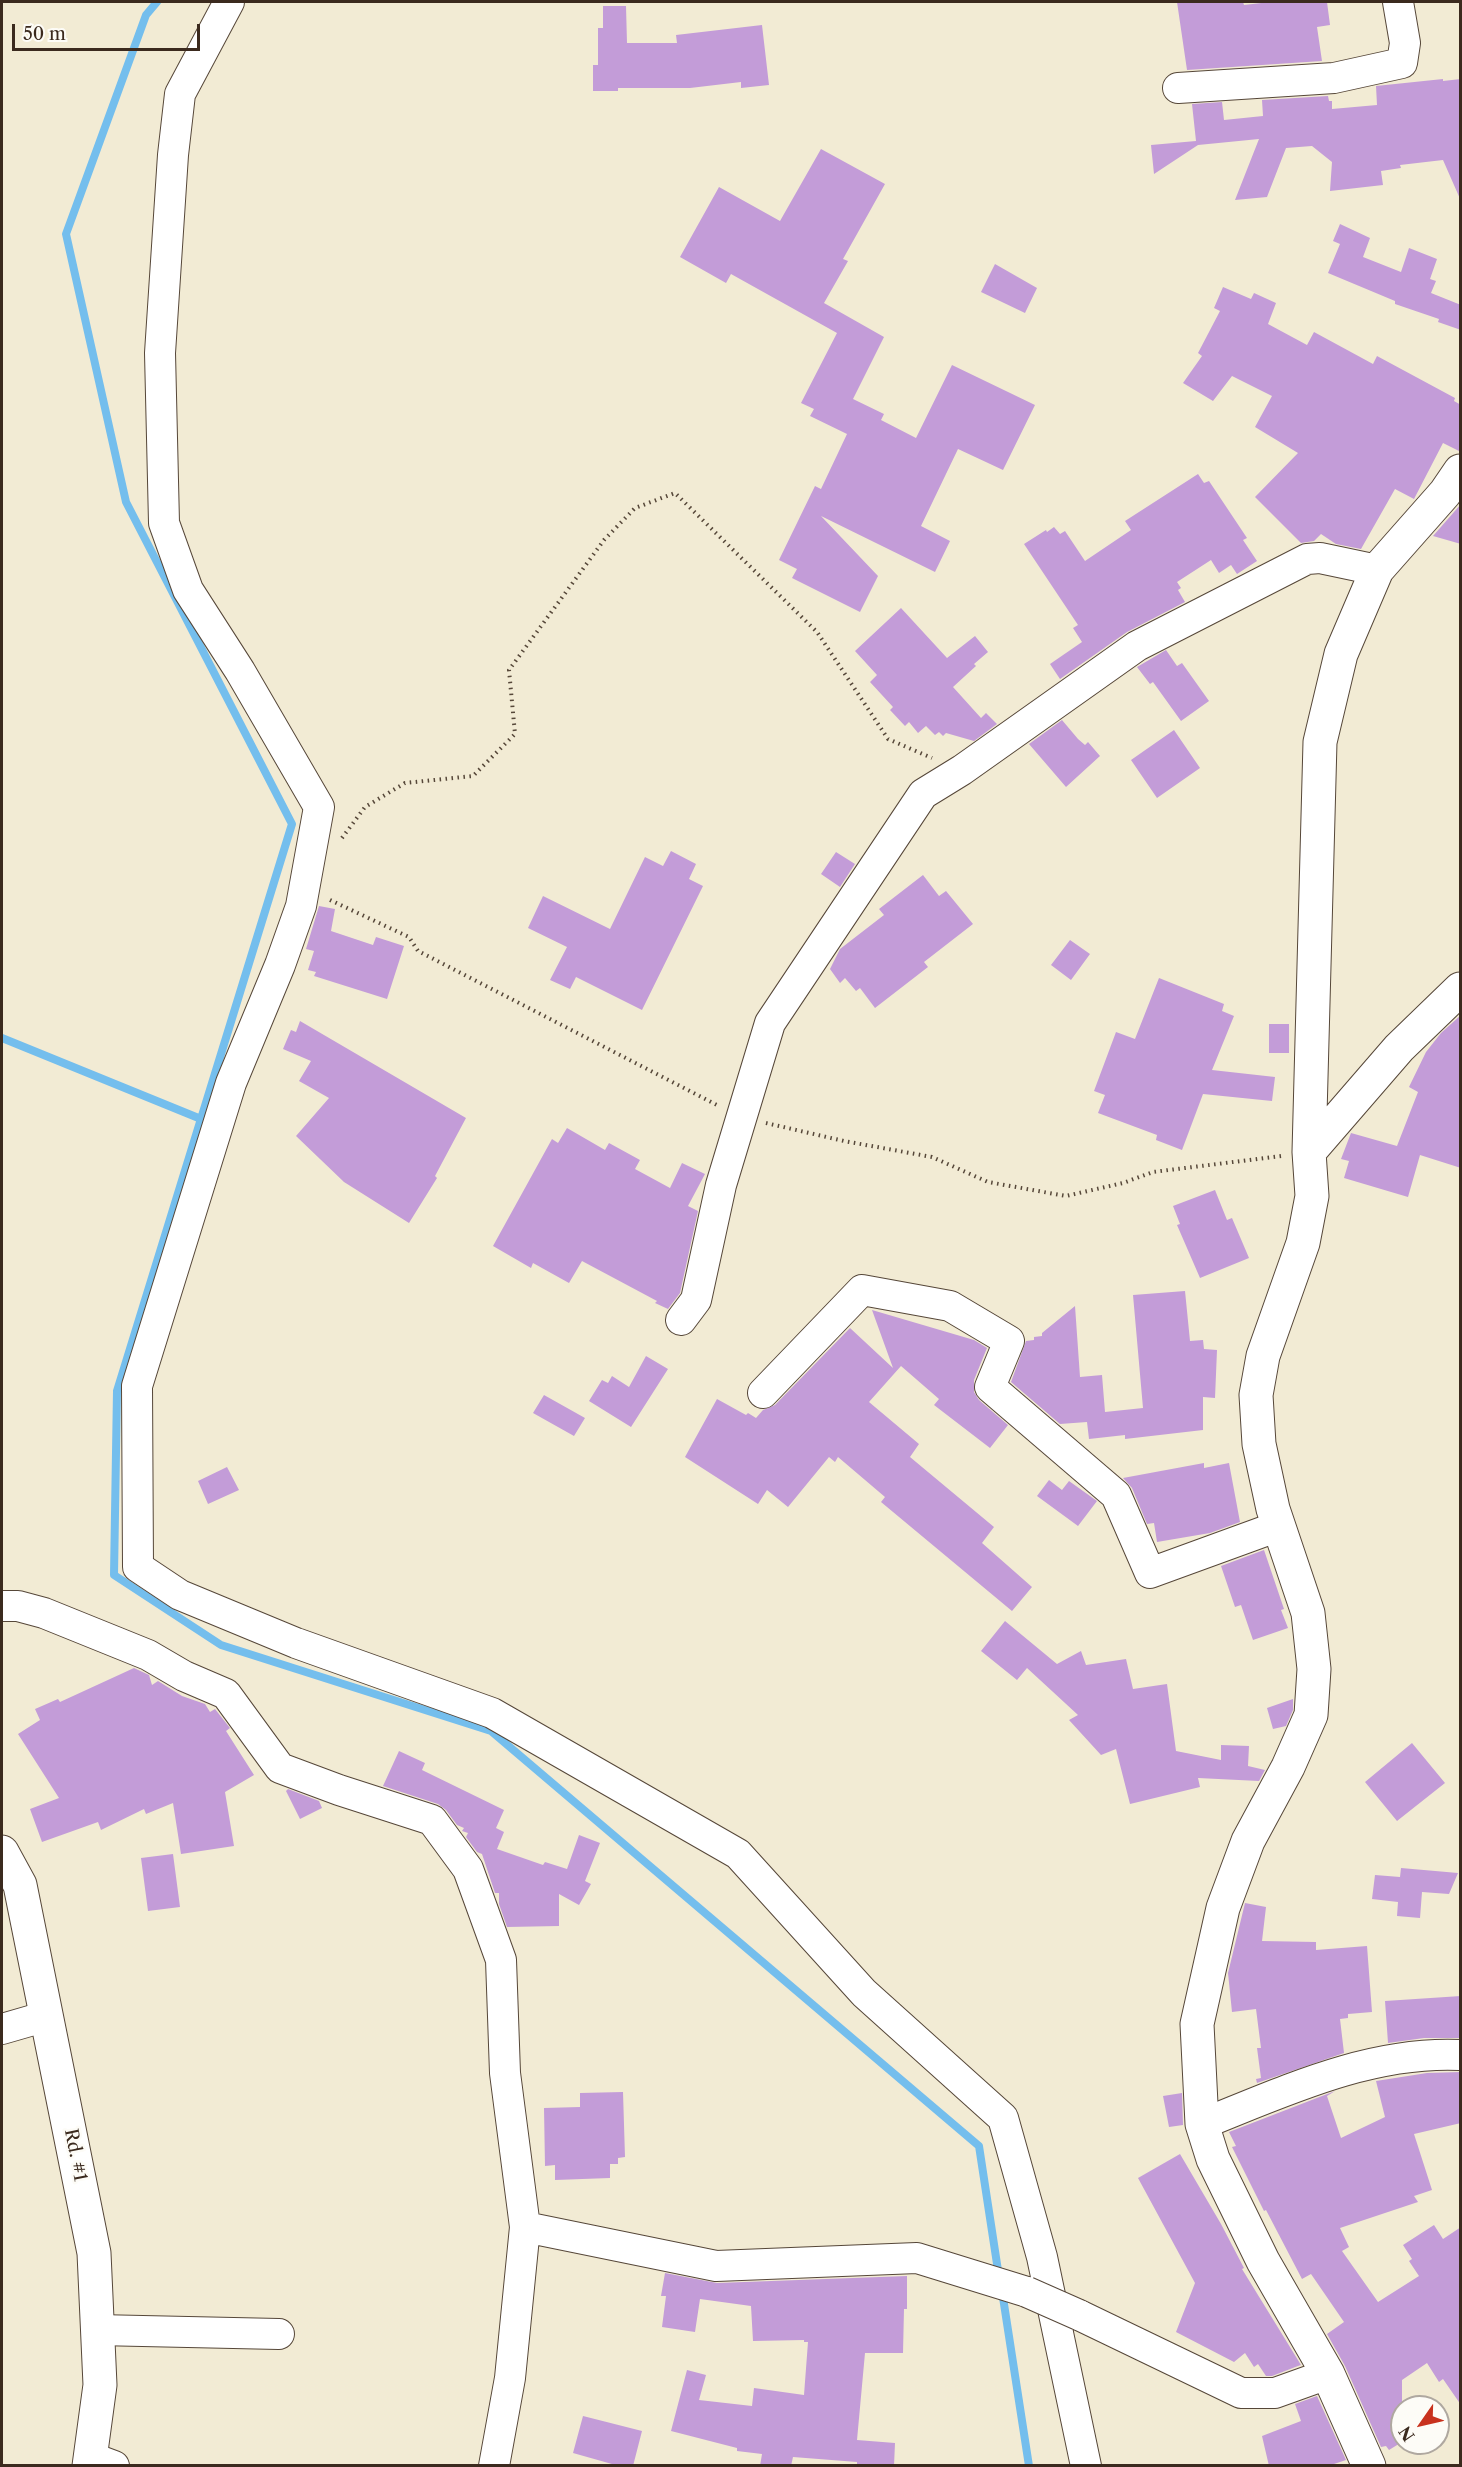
<!DOCTYPE html>
<html>
<head>
<meta charset="utf-8">
<style>
	body { margin:0 }
	#map { position:relative; width:1462px; height:2467px; overflow:hidden; background:#f2ebd4; font-family:"Libre Caslon Text",serif }
	canvas { display:block }
	.frame { position:absolute; inset:0; border:3px solid #3b2a1e; pointer-events:none }
	.north { position:absolute; left:1390px; top:2395px; width:60px; height:60px; box-sizing:border-box; background:#fdfcf7; border:2px solid #afa8a0; border-radius:50%; rotate:236deg; font-size:16px; font-weight:700; line-height:24px; text-align:center; color:#3b2a1e }
	.north::after { content:''; display:block; margin:auto; width:21px; height:27px; background:#c8321e; clip-path:polygon(50% 0,100% 100%,50% 72%,0 100%) }
	.scale { position:absolute; left:12px; top:24px; width:188px; height:27px; box-sizing:border-box; border:3px solid #3b2a1e; border-top:0; padding-left:8px; font-size:18px; line-height:21px; white-space:nowrap; color:#3b2a1e; -webkit-text-stroke:4px #fdfcf7; paint-order:stroke }
</style>
</head>
<body>
<div id="map">
<canvas width="1462" height="2467"></canvas>
<div class="frame"></div>
<div class="north">N</div>
<div class="scale">50 m</div>
</div>
<script>
const ctx = document.querySelector('canvas').getContext('2d');
ctx.lineJoin = 'round';
function stroke(path, color, width, dash) { ctx.strokeStyle = color; ctx.lineWidth = width; ctx.lineCap = dash ? 'butt' : 'round'; ctx.setLineDash(dash || []); ctx.stroke(path); }
function paint(path, color) { ctx.fillStyle = color; ctx.fill(path, 'evenodd'); }
function drawText(font, color, halo, rows, align = 'center') {
  ctx.font = font + ' "Libre Caslon Text",serif'; ctx.lineWidth = 5; ctx.setLineDash([]); ctx.textBaseline = 'middle'; ctx.strokeStyle = halo; ctx.fillStyle = color; for (const [text, x, y, turn = 0] of rows) {
    ctx.save(); ctx.translate(x, y); ctx.rotate((+turn || 0) * Math.PI / 180); ctx.textAlign = isNaN(turn) ? turn : align; if (halo) ctx.strokeText(text, 0, 0); ctx.fillText(text, 0, 0); ctx.restore();
  }
}
stroke(new Path2D(`
	M 157,2 L 146,15 L 66,234 L 126,502 L 292,824 L 117,1391 L 114,1575 L 221,1645 L 491,1731 L 979,2146 L 999,2277
	M 2,1038 L 201,1119
	M 1002,2291 L 1029,2466`), '#74beed', 8);
paint(new Path2D(`
	M 1177,2 L 1243,2 L 1244,5 L 1270,2 L 1327,2 L 1330,25 L 1317,27 L 1322,61 L 1187,70 Z
	M 603,6 L 626,6 L 627,43 L 677,43 L 676,35 L 762,25 L 769,85 L 741,88 L 741,82 L 690,88 L 618,88 L 618,91 L 593,91 L 593,65 L 598,65 L 598,28 L 603,28 Z
	M 1443,79 L 1443,81 L 1461,79 L 1461,201 L 1443,160 L 1400,165 L 1401,168 L 1381,171 L 1383,185 L 1330,191 L 1332,162 L 1312,146 L 1286,148 L 1267,197 L 1235,200 L 1259,139 L 1198,145 L 1154,174 L 1151,145 L 1196,141 L 1192,104 L 1222,102 L 1224,120 L 1263,116 L 1262,100 L 1328,96 L 1329,101 L 1332,101 L 1332,109 L 1377,105 L 1376,86 Z
	M 821,149 L 885,184 L 843,259 L 848,261 L 824,303 L 884,337 L 853,399 L 884,414 L 881,420 L 916,438 L 952,365 L 1035,405 L 1003,470 L 958,449 L 921,526 L 950,541 L 935,572 L 821,516 L 878,576 L 860,612 L 792,578 L 797,569 L 779,560 L 815,486 L 821,489 L 847,434 L 810,416 L 814,409 L 801,403 L 837,333 L 731,274 L 726,283 L 680,257 L 719,187 L 780,221 Z
	M 1340,224 L 1370,238 L 1363,257 L 1401,272 L 1409,248 L 1437,259 L 1430,279 L 1436,281 L 1431,293 L 1461,305 L 1461,330 L 1438,322 L 1439,319 L 1395,304 L 1395,301 L 1328,273 L 1340,244 L 1333,241 Z
	M 995,264 L 1037,288 L 1025,313 L 981,292 Z
	M 1223,287 L 1251,299 L 1254,293 L 1276,303 L 1268,324 L 1307,345 L 1314,332 L 1373,364 L 1377,356 L 1455,398 L 1454,401 L 1461,405 L 1461,452 L 1443,443 L 1414,499 L 1395,489 L 1361,549 L 1336,544 L 1321,534 L 1314,541 L 1301,543 L 1255,497 L 1298,453 L 1255,427 L 1272,396 L 1232,376 L 1213,401 L 1183,383 L 1202,356 L 1198,353 L 1220,311 L 1214,308 Z
	M 1198,474 L 1204,483 L 1209,481 L 1247,538 L 1243,540 L 1257,561 L 1237,574 L 1231,565 L 1219,573 L 1211,560 L 1177,582 L 1181,588 L 1178,590 L 1185,602 L 1127,632 L 1060,679 L 1050,664 L 1082,642 L 1073,628 L 1078,625 L 1024,544 L 1046,530 L 1047,532 L 1054,527 L 1060,534 L 1065,531 L 1085,561 L 1131,530 L 1125,521 Z
	M 1461,504 L 1461,544 L 1433,536 Z
	M 901,608 L 947,658 L 975,636 L 988,652 L 974,664 L 976,666 L 953,687 L 981,718 L 986,713 L 997,724 L 974,741 L 946,733 L 943,736 L 939,732 L 935,735 L 926,726 L 918,733 L 909,722 L 905,726 L 890,710 L 893,707 L 870,682 L 877,675 L 855,651 Z
	M 1166,650 L 1177,666 L 1182,663 L 1209,701 L 1181,721 L 1153,682 L 1150,684 L 1137,667 Z
	M 1062,720 L 1078,739 L 1085,745 L 1088,742 L 1100,756 L 1066,787 L 1029,744 Z
	M 1174,730 L 1200,768 L 1157,798 L 1131,760 Z
	M 671,851 L 696,864 L 689,879 L 703,886 L 642,1010 L 576,977 L 570,989 L 550,980 L 567,947 L 528,928 L 543,896 L 610,929 L 645,857 L 663,866 Z
	M 836,852 L 855,864 L 840,887 L 821,874 Z
	M 923,875 L 939,896 L 946,891 L 973,924 L 924,962 L 928,967 L 875,1008 L 860,988 L 856,991 L 845,978 L 840,983 L 830,969 L 840,949 L 884,915 L 879,909 Z
	M 319,906 L 335,909 L 331,931 L 373,945 L 376,937 L 404,946 L 387,999 L 314,976 L 316,972 L 308,970 L 314,951 L 306,949 Z
	M 1070,940 L 1090,954 L 1071,980 L 1051,965 Z
	M 1159,978 L 1224,1004 L 1222,1011 L 1234,1016 L 1212,1070 L 1275,1077 L 1272,1101 L 1203,1094 L 1182,1150 L 1156,1140 L 1157,1135 L 1098,1113 L 1105,1095 L 1094,1091 L 1116,1032 L 1135,1039 Z
	M 1461,1015 L 1461,1168 L 1420,1155 L 1408,1197 L 1344,1178 L 1349,1161 L 1341,1159 L 1351,1133 L 1397,1146 L 1418,1092 L 1409,1087 L 1426,1052 L 1441,1033 Z
	M 300,1021 L 466,1118 L 435,1176 L 437,1178 L 409,1223 L 344,1182 L 296,1136 L 329,1098 L 299,1081 L 311,1061 L 283,1049 L 291,1030 L 296,1032 Z
	M 1269,1024 L 1289,1024 L 1289,1053 L 1269,1053 Z
	M 567,1128 L 605,1150 L 609,1143 L 640,1160 L 635,1169 L 670,1188 L 682,1163 L 705,1174 L 688,1206 L 698,1211 L 680,1293 L 668,1309 L 655,1303 L 657,1301 L 582,1261 L 569,1283 L 533,1263 L 531,1268 L 493,1246 L 552,1139 L 558,1143 Z
	M 1215,1190 L 1227,1220 L 1232,1218 L 1249,1258 L 1200,1278 L 1177,1225 L 1180,1224 L 1173,1206 Z
	M 1185,1291 L 1190,1341 L 1203,1340 L 1204,1349 L 1217,1350 L 1215,1398 L 1203,1397 L 1203,1430 L 1125,1439 L 1125,1435 L 1089,1439 L 1087,1422 L 1060,1424 L 1011,1382 L 1026,1341 L 1034,1340 L 1034,1337 L 1042,1336 L 1042,1333 L 1075,1306 L 1080,1377 L 1102,1375 L 1105,1412 L 1143,1408 L 1133,1295 Z
	M 872,1310 L 974,1340 L 987,1348 L 974,1380 L 974,1392 L 979,1400 L 1008,1425 L 990,1448 L 934,1405 L 939,1399 L 901,1366 L 869,1402 L 919,1444 L 910,1457 L 994,1527 L 982,1543 L 1032,1587 L 1012,1611 L 881,1502 L 885,1497 L 838,1457 L 835,1462 L 829,1457 L 788,1507 L 767,1490 L 758,1504 L 685,1457 L 717,1399 L 746,1415 L 748,1413 L 756,1418 L 763,1410 L 775,1405 L 850,1328 L 893,1368 Z
	M 646,1356 L 668,1369 L 631,1427 L 589,1401 L 602,1380 L 608,1383 L 612,1376 L 629,1387 Z
	M 544,1395 L 585,1418 L 574,1436 L 533,1413 Z
	M 1204,1463 L 1204,1468 L 1229,1463 L 1240,1522 L 1210,1533 L 1157,1542 L 1154,1523 L 1147,1524 L 1132,1488 L 1123,1478 Z
	M 227,1467 L 239,1490 L 208,1504 L 198,1481 Z
	M 1049,1480 L 1062,1490 L 1069,1481 L 1097,1501 L 1078,1526 L 1037,1496 Z
	M 1264,1550 L 1284,1609 L 1281,1610 L 1288,1628 L 1253,1640 L 1241,1605 L 1235,1607 L 1221,1566 Z
	M 1005,1621 L 1057,1664 L 1081,1651 L 1086,1665 L 1126,1659 L 1133,1689 L 1167,1684 L 1176,1751 L 1221,1760 L 1221,1745 L 1249,1746 L 1248,1766 L 1265,1770 L 1259,1781 L 1198,1778 L 1200,1787 L 1130,1804 L 1116,1749 L 1101,1755 L 1069,1720 L 1078,1715 L 1027,1668 L 1017,1680 L 981,1651 Z
	M 134,1668 L 149,1675 L 152,1685 L 158,1681 L 182,1696 L 205,1704 L 210,1712 L 215,1709 L 230,1728 L 226,1731 L 254,1775 L 225,1792 L 234,1846 L 181,1854 L 173,1803 L 146,1814 L 144,1809 L 101,1830 L 98,1822 L 42,1842 L 30,1809 L 59,1798 L 18,1734 L 40,1720 L 35,1709 L 58,1699 L 60,1702 Z
	M 1293,1699 L 1293,1710 L 1286,1726 L 1273,1729 L 1267,1708 Z
	M 1412,1743 L 1445,1783 L 1397,1821 L 1365,1782 Z
	M 399,1751 L 425,1763 L 422,1770 L 504,1810 L 496,1828 L 504,1832 L 497,1849 L 543,1865 L 545,1862 L 567,1869 L 579,1835 L 600,1843 L 585,1881 L 591,1884 L 579,1905 L 559,1894 L 559,1926 L 507,1927 L 499,1904 L 499,1893 L 495,1893 L 482,1854 L 477,1852 L 466,1837 L 468,1833 L 462,1831 L 464,1828 L 457,1825 L 446,1810 L 438,1804 L 383,1786 Z
	M 288,1789 L 319,1801 L 322,1808 L 300,1819 L 286,1791 Z
	M 173,1854 L 180,1907 L 148,1911 L 141,1858 Z
	M 1401,1868 L 1458,1873 L 1449,1894 L 1422,1892 L 1420,1918 L 1397,1916 L 1398,1902 L 1372,1899 L 1375,1875 L 1400,1877 Z
	M 1245,1903 L 1266,1907 L 1262,1941 L 1316,1942 L 1316,1950 L 1367,1946 L 1372,2012 L 1348,2014 L 1348,2018 L 1340,2019 L 1344,2053 L 1257,2083 L 1256,2079 L 1261,2078 L 1257,2048 L 1261,2048 L 1256,2009 L 1232,2012 L 1228,1973 Z
	M 1461,1996 L 1461,2038 L 1424,2038 L 1388,2043 L 1385,2001 Z
	M 1461,2072 L 1461,2123 L 1414,2134 L 1432,2190 L 1414,2196 L 1418,2202 L 1340,2228 L 1349,2247 L 1342,2251 L 1378,2302 L 1419,2276 L 1409,2261 L 1412,2259 L 1403,2245 L 1434,2225 L 1443,2239 L 1461,2227 L 1461,2405 L 1443,2379 L 1439,2382 L 1427,2363 L 1402,2380 L 1402,2442 L 1389,2450 L 1386,2446 L 1381,2447 L 1345,2366 L 1327,2334 L 1344,2322 L 1311,2274 L 1302,2279 L 1266,2210 L 1264,2211 L 1232,2147 L 1236,2146 L 1229,2132 L 1335,2091 L 1327,2096 L 1341,2138 L 1385,2117 L 1376,2081 L 1427,2073 Z
	M 623,2092 L 625,2157 L 618,2158 L 618,2164 L 610,2164 L 610,2178 L 555,2180 L 555,2165 L 545,2166 L 544,2108 L 580,2107 L 580,2093 Z
	M 1182,2093 L 1183,2125 L 1169,2127 L 1163,2096 Z
	M 1180,2154 L 1221,2224 L 1244,2268 L 1242,2269 L 1301,2365 L 1298,2366 L 1272,2376 L 1266,2376 L 1258,2364 L 1254,2367 L 1245,2353 L 1234,2362 L 1176,2332 L 1195,2283 L 1138,2178 Z
	M 665,2273 L 717,2283 L 907,2276 L 907,2309 L 904,2309 L 903,2353 L 865,2353 L 857,2440 L 895,2443 L 894,2466 L 857,2466 L 857,2462 L 793,2457 L 791,2466 L 760,2466 L 762,2454 L 737,2451 L 737,2448 L 671,2431 L 687,2370 L 706,2375 L 699,2400 L 752,2406 L 754,2388 L 804,2395 L 808,2342 L 804,2342 L 804,2340 L 753,2341 L 751,2306 L 700,2299 L 695,2332 L 662,2327 L 666,2296 L 661,2296 Z
	M 1317,2396 L 1346,2460 L 1328,2466 L 1269,2466 L 1262,2436 L 1301,2421 L 1295,2404 Z
	M 583,2416 L 642,2431 L 633,2466 L 619,2466 L 573,2453 Z`), '#c39cd8');
const minor = new Path2D(`
	M 229,2 L 180,94 L 173,155 L 160,353 L 164,523 L 188,590 L 240,671 L 319,807 L 301,906 L 280,965 L 231,1083 L 137,1386 L 138,1567 L 180,1595 L 296,1643 L 492,1713 L 738,1854 L 864,1993 L 1003,2118 L 1042,2257 L 1086,2466
	M 1178,88 L 1334,78 L 1402,63 L 1405,43 L 1398,2
	M 681,1320 L 696,1300 L 721,1185 L 770,1023 L 923,794 L 962,770 L 1137,646 L 1307,559 L 1320,558 L 1377,570
	M 763,1393 L 862,1290 L 950,1306 L 1009,1341 L 990,1387 L 1116,1495 L 1150,1573 L 1279,1526
	M 2,1606 L 18,1606 L 44,1613 L 148,1655 L 184,1676 L 226,1694 L 280,1768 L 339,1790 L 432,1820 L 468,1869 L 501,1960 L 505,2073 L 525,2227 L 510,2378 L 494,2466
	M 2,2029 L 47,2016
	M 1202,2124 C 1285,2091 1369,2051 1460,2055
	M 525,2227 L 716,2266 L 917,2258 L 1027,2292
	M 1079,2315 L 1241,2393 L 1275,2393 L 1328,2374
	M 97,2330 L 279,2334
	M 90,2457 L 114,2466`);
const tertiary = new Path2D(`
	M 1309,1152 L 1399,1048 L 1460,989
	M 1369,2466 L 1328,2374 L 1263,2261 L 1213,2159 L 1202,2124 L 1197,2024 L 1223,1908 L 1248,1841 L 1288,1767 L 1311,1715 L 1314,1669 L 1308,1613 L 1273,1509 L 1259,1444 L 1256,1395 L 1263,1356 L 1303,1243 L 1312,1196 L 1309,1152 L 1320,742 L 1341,654 L 1377,570 L 1445,493 L 1460,471`);
const secondary = new Path2D(`
	M 2,1852 L 20,1885 L 94,2253 L 100,2385 L 89,2466`);
stroke(minor, '#564739', 32);
stroke(tertiary, '#564739', 35);
stroke(secondary, '#564739', 35);
stroke(new Path2D(`
	M 342,838 L 365,807 L 405,783 L 473,776 L 515,734 L 509,670 L 604,540 L 635,508 L 675,493 L 817,632 L 888,739 L 932,758
	M 330,900 L 409,937 L 418,951 L 717,1105
	M 766,1123 L 844,1141 L 932,1157 L 988,1182 L 1066,1196 L 1123,1183 L 1153,1172 L 1281,1156`), '#564739', 4, [1.5, 4.5]);
stroke(minor, '#fff', 30);
stroke(tertiary, '#fff', 33);
stroke(secondary, '#fff', 33);
const minorBridge = new Path2D(`
	M 1027,2292 L 1079,2315`);
stroke(minorBridge, '#564739', 32, []);
stroke(minorBridge, '#fff', 30);
drawText('18px', '#3b2a1e', '#fdfcf7', [
	["Rd. #1",75,2155,79]
]);
</script>
</body>
</html>
